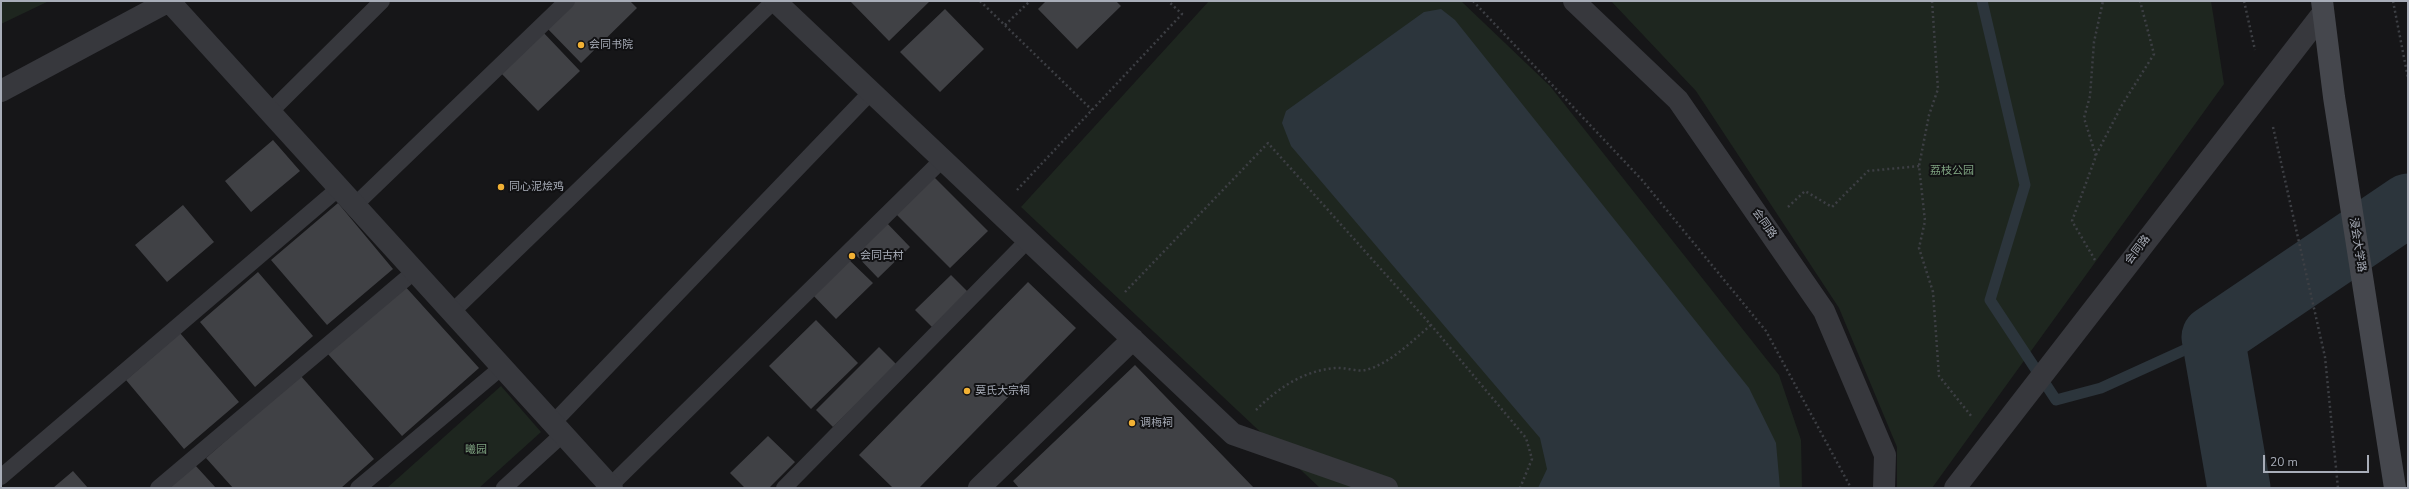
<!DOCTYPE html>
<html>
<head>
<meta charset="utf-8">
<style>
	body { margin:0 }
	#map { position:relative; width:2409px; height:489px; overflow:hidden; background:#161618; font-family:"Nunito Sans",sans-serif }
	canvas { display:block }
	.frame { position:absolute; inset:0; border:2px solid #a8adb8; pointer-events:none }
	.scale { position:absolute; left:2263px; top:455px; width:106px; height:18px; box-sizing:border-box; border:2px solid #a8adb8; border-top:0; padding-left:5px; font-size:12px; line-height:14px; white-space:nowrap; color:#a8adb8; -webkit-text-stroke:3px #111113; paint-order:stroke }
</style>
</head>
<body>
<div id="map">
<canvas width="2409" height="489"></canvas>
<div class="frame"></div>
<div class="scale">20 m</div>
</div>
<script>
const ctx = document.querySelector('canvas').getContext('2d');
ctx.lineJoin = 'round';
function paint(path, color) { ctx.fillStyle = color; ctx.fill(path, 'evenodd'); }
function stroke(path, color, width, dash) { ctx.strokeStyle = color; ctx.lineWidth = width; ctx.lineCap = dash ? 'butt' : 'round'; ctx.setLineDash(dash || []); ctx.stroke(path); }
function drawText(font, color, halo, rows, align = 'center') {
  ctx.font = font + ' "Nunito Sans","Noto Sans SC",sans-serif'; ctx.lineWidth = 4; ctx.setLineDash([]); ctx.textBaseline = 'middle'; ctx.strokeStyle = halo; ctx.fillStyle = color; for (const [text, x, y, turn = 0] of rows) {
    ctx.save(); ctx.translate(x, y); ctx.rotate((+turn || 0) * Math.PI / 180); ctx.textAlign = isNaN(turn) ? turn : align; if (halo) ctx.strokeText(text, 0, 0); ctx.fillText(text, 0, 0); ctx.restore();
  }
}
paint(new Path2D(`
	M 1,1 L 49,1 L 1,24 Z
	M 1209,1 L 1461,1 L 1550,86 L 1779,375 L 1801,440 L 1802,488 L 1320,488 L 1021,207 Z
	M 1611,1 L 2211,1 L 2224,84 L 1932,488 L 1897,488 L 1897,447 L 1839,308 L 1696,91 Z
	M 501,386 L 541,432 L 479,488 L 387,488 Z`), '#1e261f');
paint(new Path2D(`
	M 1441,9 L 1455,20 L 1749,388 L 1776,443 L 1780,488 L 1538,488 L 1547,469 L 1540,438 L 1291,146 L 1282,123 L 1286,111 L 1424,12 Z`), '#2c353c');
stroke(new Path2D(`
	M 1982,1 L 2025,185 L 1990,300 L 2056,400 L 2101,388 L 2213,337`), '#2c353c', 11);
stroke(new Path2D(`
	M 2239,488 L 2213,337 L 2408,205`), '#2c353c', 63);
paint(new Path2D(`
	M 571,1 L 630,1 L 637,8 L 581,63 L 545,26 Z
	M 850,1 L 930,1 L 889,41 Z
	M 1046,1 L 1116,1 L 1121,6 L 1077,49 L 1038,9 Z
	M 945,9 L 984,49 L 940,92 L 900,52 Z
	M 541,30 L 580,71 L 538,111 L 499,71 Z
	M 273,140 L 300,171 L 251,212 L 225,181 Z
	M 932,175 L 988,231 L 950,268 L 894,212 Z
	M 338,203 L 393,269 L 327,325 L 271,260 Z
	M 183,205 L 214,242 L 167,282 L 135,245 Z
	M 884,220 L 910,247 L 878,278 L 852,251 Z
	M 845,256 L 873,283 L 836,319 L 809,291 Z
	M 258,272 L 313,336 L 255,387 L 200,322 Z
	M 951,275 L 968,292 L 932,327 L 915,310 Z
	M 1028,282 L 1076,328 L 919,488 L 893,488 L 859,455 Z
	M 403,284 L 479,368 L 402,436 L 327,353 Z
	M 816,320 L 858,363 L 811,409 L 769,366 Z
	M 180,333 L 239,402 L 184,449 L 126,380 Z
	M 879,347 L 897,365 L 833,427 L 816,410 Z
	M 1135,365 L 1254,488 L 1019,488 L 1013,481 Z
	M 300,375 L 374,459 L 341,488 L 233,488 L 206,458 Z
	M 768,436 L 795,462 L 769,488 L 745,488 L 730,473 Z
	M 195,465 L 216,488 L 168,488 Z
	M 73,471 L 88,488 L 53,488 Z`), '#404145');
stroke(new Path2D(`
	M 980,1 L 1092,110
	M 1473,1 L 1642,180 L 1766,331 L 1851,488
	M 1932,1 L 1938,89 L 1929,115 L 1919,166 L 1925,221 L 1919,248 L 1933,292 L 1939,376 L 1972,417
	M 2244,1 L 2255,50
	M 2393,1 L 2408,78
	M 1005,25 L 1030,1
	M 2273,127 L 2325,357 L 2338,488
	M 2096,155 L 2122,105 L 2154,54 L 2140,1
	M 1017,190 L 1182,14 L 1168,1
	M 1788,207 L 1805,191 L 1832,207 L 1868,171 L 1919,166
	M 2095,260 L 2072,221 L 2096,156 L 2084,118 L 2090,96 L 2094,42 L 2103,1
	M 1125,292 L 1268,143 L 1431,325 L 1526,438 L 1532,459 L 1520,488
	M 1256,410 C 1278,388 1303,371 1335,368 C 1345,367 1356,372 1366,370 C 1391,363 1412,341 1431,325`), '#3d3f44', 2.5, [2, 3]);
stroke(new Path2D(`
	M 270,112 L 382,1
	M 355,205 L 567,1
	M 452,312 L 774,1
	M 553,423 L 871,92
	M 1,477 L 339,188
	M 610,486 L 943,159
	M 158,488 L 415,271
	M 358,488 L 502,367
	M 504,488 L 563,434
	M 784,488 L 1028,240`), '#37383d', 16);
stroke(new Path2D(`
	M 775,1 L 1233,434 L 1387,488
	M 1574,1 L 1678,100 L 1824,311 L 1885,455 L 1884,488
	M 1,91 L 169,1 L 612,488
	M 979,488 L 1133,339
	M 1955,488 L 2323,13`), '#37383d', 22);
stroke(new Path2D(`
	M 2322,1 L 2334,97 L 2395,488`), '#45474d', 22);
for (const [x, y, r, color] of [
	[581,45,4,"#f2b134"],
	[501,187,4,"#f2b134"],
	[852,256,4,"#f2b134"],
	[967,391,4,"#f2b134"],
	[1132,423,4,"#f2b134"]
]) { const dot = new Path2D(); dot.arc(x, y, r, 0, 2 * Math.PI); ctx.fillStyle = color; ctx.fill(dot); stroke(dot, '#111113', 1.5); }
drawText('11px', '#a8adb8', '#111113', [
	["会同书院",589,45],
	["同心泥烩鸡",509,187],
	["会同古村",860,256],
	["莫氏大宗祠",975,391],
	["调梅祠",1140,423]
], 'left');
drawText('11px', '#7fa381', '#111113', [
	["荔枝公园",1952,171],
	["曦园",476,450]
]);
drawText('11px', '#a8adb8', '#111113', [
	["会同路",1764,224,55],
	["浸会大学路",2357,245,81],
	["会同路",2138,250,-52]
]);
</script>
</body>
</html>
